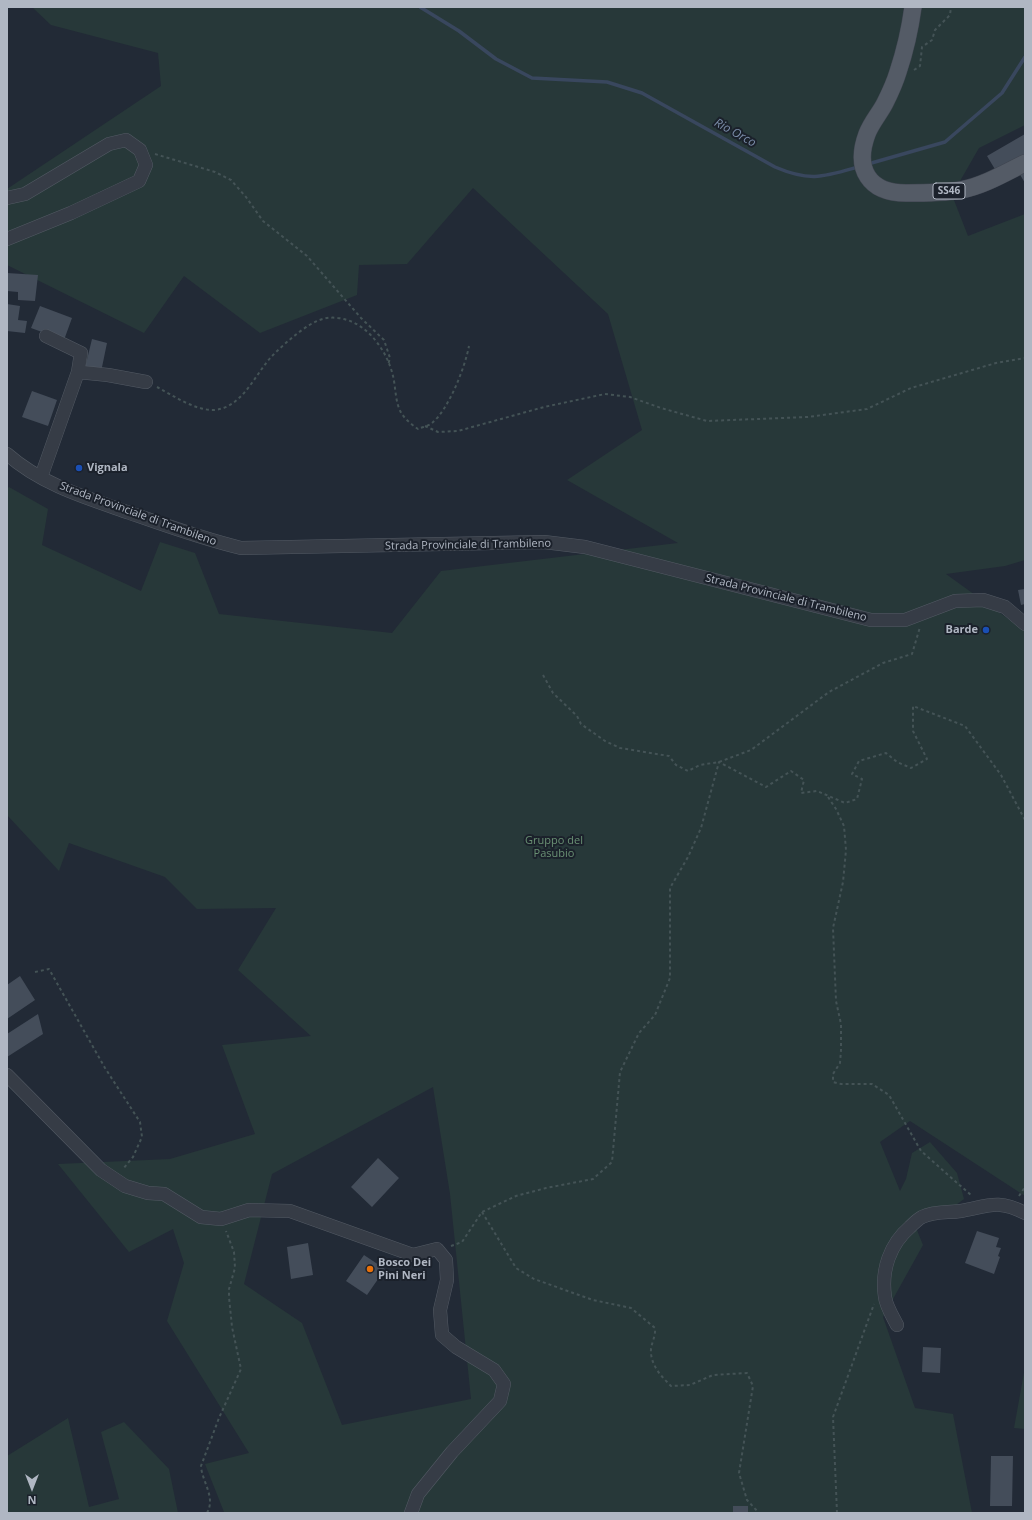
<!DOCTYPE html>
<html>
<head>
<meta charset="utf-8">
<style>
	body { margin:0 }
	#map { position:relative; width:1032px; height:1520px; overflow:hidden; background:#222a36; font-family:"Open Sans",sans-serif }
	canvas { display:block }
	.frame { position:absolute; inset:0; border:8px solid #b0b7c3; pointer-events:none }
	.north { position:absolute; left:12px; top:1468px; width:40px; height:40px; -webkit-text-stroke:3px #1b212b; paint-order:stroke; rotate:180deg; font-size:11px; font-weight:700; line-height:16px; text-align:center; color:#b0b7c3 }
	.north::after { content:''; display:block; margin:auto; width:14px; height:18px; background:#b0b7c3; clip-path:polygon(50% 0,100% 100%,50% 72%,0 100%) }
</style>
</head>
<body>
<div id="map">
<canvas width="1032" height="1520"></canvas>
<div class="frame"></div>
<div class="north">N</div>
</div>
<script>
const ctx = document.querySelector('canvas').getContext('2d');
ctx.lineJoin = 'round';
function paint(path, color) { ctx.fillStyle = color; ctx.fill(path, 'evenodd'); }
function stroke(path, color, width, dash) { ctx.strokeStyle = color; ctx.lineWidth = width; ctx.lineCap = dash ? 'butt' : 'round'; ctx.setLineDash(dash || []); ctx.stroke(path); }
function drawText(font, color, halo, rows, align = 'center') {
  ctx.font = font + ' "Open Sans",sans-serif'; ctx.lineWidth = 4; ctx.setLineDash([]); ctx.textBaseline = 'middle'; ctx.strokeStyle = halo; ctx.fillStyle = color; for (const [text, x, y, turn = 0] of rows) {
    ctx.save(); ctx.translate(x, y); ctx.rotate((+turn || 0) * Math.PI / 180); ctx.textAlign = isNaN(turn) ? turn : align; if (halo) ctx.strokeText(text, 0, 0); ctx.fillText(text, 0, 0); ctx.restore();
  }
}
paint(new Path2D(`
	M 32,7 L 1025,7 L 1025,125 L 979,148 L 952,195 L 968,236 L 1025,214 L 1025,560 L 1005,566 L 946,574 L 1018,626 L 1025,625 L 1025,1196 L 910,1121 L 880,1142 L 900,1191 L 906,1179 L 912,1153 L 930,1142 L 957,1173 L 964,1199 L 956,1205 L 923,1210 L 912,1218 L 923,1245 L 883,1317 L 915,1408 L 953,1414 L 972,1513 L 219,1513 L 224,1512 L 205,1464 L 249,1453 L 167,1321 L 184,1263 L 173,1229 L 129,1252 L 58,1164 L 170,1159 L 255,1134 L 222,1045 L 311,1036 L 238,970 L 276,908 L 197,909 L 165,877 L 69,843 L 59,871 L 7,815 L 7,489 L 9,487 L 48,509 L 42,545 L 141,591 L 160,542 L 195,553 L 219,614 L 392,633 L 441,571 L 678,543 L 567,480 L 642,430 L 608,314 L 473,188 L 407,264 L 359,265 L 357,295 L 260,333 L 184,276 L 144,333 L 7,265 L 7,189 L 161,86 L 158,53 L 51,25 ZM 433,1087 L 450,1194 L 471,1399 L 342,1425 L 302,1323 L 244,1284 L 272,1174 Z
	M 1025,1367 L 1025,1429 L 1014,1428 Z
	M 68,1418 L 89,1507 L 119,1499 L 101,1432 L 124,1422 L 169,1469 L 178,1513 L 7,1513 L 7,1456 Z`), '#273839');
stroke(new Path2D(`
	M 420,7 L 459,31 L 496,59 L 532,78 L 607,82 L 642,93 L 775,167 C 810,182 823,177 858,167
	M 868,164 L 945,142 L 1002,93 L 1025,57`), '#39475e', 3.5);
paint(new Path2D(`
	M 1025,134 L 1025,154 L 996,171 L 987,156 Z
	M 1025,170 L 1025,183 L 1019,173 Z
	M 7,273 L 38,275 L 35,301 L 18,300 L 18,292 L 7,291 Z
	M 7,304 L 20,306 L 18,320 L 27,321 L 25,333 L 7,331 Z
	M 40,306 L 72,318 L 64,340 L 31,328 Z
	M 92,339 L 107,343 L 101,372 L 85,368 Z
	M 32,391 L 57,400 L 48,426 L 22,417 Z
	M 1025,589 L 1025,604 L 1021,605 L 1018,590 Z
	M 20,976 L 35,1000 L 7,1019 L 7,985 Z
	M 38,1014 L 43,1034 L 7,1057 L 7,1034 Z
	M 378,1158 L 399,1178 L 372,1207 L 351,1187 Z
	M 977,1231 L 999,1238 L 996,1247 L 1001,1248 L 998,1256 L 1000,1257 L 994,1274 L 965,1263 Z
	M 308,1243 L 313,1275 L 291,1279 L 287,1247 Z
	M 364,1255 L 385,1269 L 367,1295 L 346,1281 Z
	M 923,1347 L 941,1348 L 940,1373 L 922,1372 Z
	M 991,1456 L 1013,1456 L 1012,1506 L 990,1506 Z
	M 733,1506 L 748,1506 L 748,1513 L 733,1513 Z`), '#444d5a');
const minor = new Path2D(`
	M 7,198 L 25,194 L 109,144 L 126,140 L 140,150 L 146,165 L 139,181 L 71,213 L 7,239
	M 78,372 L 108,375 L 146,382
	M 7,454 C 42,485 87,498 130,513 C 167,526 203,539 241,548 L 544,542 L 585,547 L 871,620 L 905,620 L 955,601 L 983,600 L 1005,607 L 1025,624
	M 41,477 L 78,372 L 81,353 L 46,336
	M 7,1075 L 101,1170 L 125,1186 L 148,1193 L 164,1194 L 201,1217 L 221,1219 L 249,1210 L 290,1211 L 413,1255 L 437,1249 L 446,1260 L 447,1280 L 440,1310 L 442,1335 L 456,1347 L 494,1370 L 504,1384 L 500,1401 L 452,1452 L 418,1494 L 411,1513
	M 897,1325 C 893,1317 886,1306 885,1297 C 881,1270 890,1244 910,1227 C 914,1223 918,1219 922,1217 C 935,1211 947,1213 961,1211 C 989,1206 997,1199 1025,1213`);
const major = new Path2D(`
	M 913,7 C 910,29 905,51 898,72 C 895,82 890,93 885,103 C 880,113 871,123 867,134 C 854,169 869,193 906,193 C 924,193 943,193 961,190 C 983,186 1005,173 1025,163`);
stroke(minor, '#535a64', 14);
stroke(major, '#3f4550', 18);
stroke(new Path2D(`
	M 914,70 L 920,66 L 922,47 L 932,40 L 935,30 L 950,15 L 951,7
	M 155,154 L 215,172 L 231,180 L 246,197 L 263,221 L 307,256 L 361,318 L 384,340 L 390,358 L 388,365
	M 157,387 C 174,396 194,410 213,410 C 242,409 255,374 272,356 C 281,347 291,338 302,330 C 313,322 324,316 338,318 C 366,321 387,350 393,376 C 396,388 395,404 402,414 C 406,420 412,425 418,429 C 422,427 429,426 432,423 C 449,409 465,367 469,346
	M 425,426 L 438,432 L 458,431 L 544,407 L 605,394 L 630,397 L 661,408 L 707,421 L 808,417 L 867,409 L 911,388 L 996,363 L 1025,358
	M 543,675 L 553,693 L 577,716 L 581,724 L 605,741 L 620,748 L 669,756 L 676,765 L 688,771 L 700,765 L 719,762 L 751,750 L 829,692 L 883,663 L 912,654 L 920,627
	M 828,797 L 836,809 L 844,826 L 846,850 L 843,882 L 833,928 L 836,1001 L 841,1024 L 841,1050 L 840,1063 L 833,1074 L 833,1082 L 841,1084 L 872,1084 L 889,1095 L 921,1151 L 972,1196
	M 35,972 L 49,969 L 105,1068 L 140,1122 L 142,1137 L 133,1157 L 123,1169
	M 1019,1196 L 1025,1187
	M 482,1212 L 516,1268 L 534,1279 L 593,1300 L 631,1308 L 655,1328 C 656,1337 650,1345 651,1353 C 652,1367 662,1377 671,1386 L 690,1385 L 713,1375 L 747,1373 L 753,1386 L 739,1473 L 747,1500 L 759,1513
	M 451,1246 L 462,1242 L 482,1212 L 516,1196 L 546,1188 L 593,1179 L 612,1162 L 620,1072 L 639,1033 L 655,1015 L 670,978 L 670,888 L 688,857 L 701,828 L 719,762 L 766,787 L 791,771 L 804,780 L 801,793 L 817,791 L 845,803 L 857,799 L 862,779 L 852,774 L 859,761 L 886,753 L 897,762 L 911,768 L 927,759 L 913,731 L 913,706 L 965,726 L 1001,775 L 1025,820
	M 207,1513 C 216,1497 202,1482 201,1466 L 219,1418 L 241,1369 L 232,1327 L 229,1297 L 229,1289 L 235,1268 L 234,1252 L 226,1231
	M 837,1513 L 833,1417 L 874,1304`), '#445356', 2, [3, 3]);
stroke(minor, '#363c46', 13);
stroke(major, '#545b66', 17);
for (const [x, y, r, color] of [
	[79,468,4,"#1a4fb4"],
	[986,630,4,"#1a4fb4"],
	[370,1269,4,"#e8710a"]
]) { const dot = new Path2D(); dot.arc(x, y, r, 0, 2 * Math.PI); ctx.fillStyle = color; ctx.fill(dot); stroke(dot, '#1b212b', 1.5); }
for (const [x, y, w] of [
	[949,191,32]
]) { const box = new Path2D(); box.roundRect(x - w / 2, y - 8, w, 16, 3); ctx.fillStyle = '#1b212b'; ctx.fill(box); stroke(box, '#b0b7c3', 1); }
drawText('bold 10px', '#b0b7c3', null, [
	["SS46",949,191]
]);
drawText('bold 11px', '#b0b7c3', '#1b212b', [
	["Vignala",87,468],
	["Barde",978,630,"right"],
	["Bosco Dei",378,1263],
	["Pini Neri",378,1276]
], 'left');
drawText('11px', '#b0b7c3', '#1b212b', [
	["Strada Provinciale di Trambileno",138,514,20],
	["Strada Provinciale di Trambileno",468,545,-1],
	["Strada Provinciale di Trambileno",786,598,14]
]);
drawText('11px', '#6a9174', '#1b212b', [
	["Gruppo del",554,841],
	["Pasubio",554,854]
]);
drawText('italic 12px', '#7b8da9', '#1b212b', [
	["Rio Orco",735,133,29]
]);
</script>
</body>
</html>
